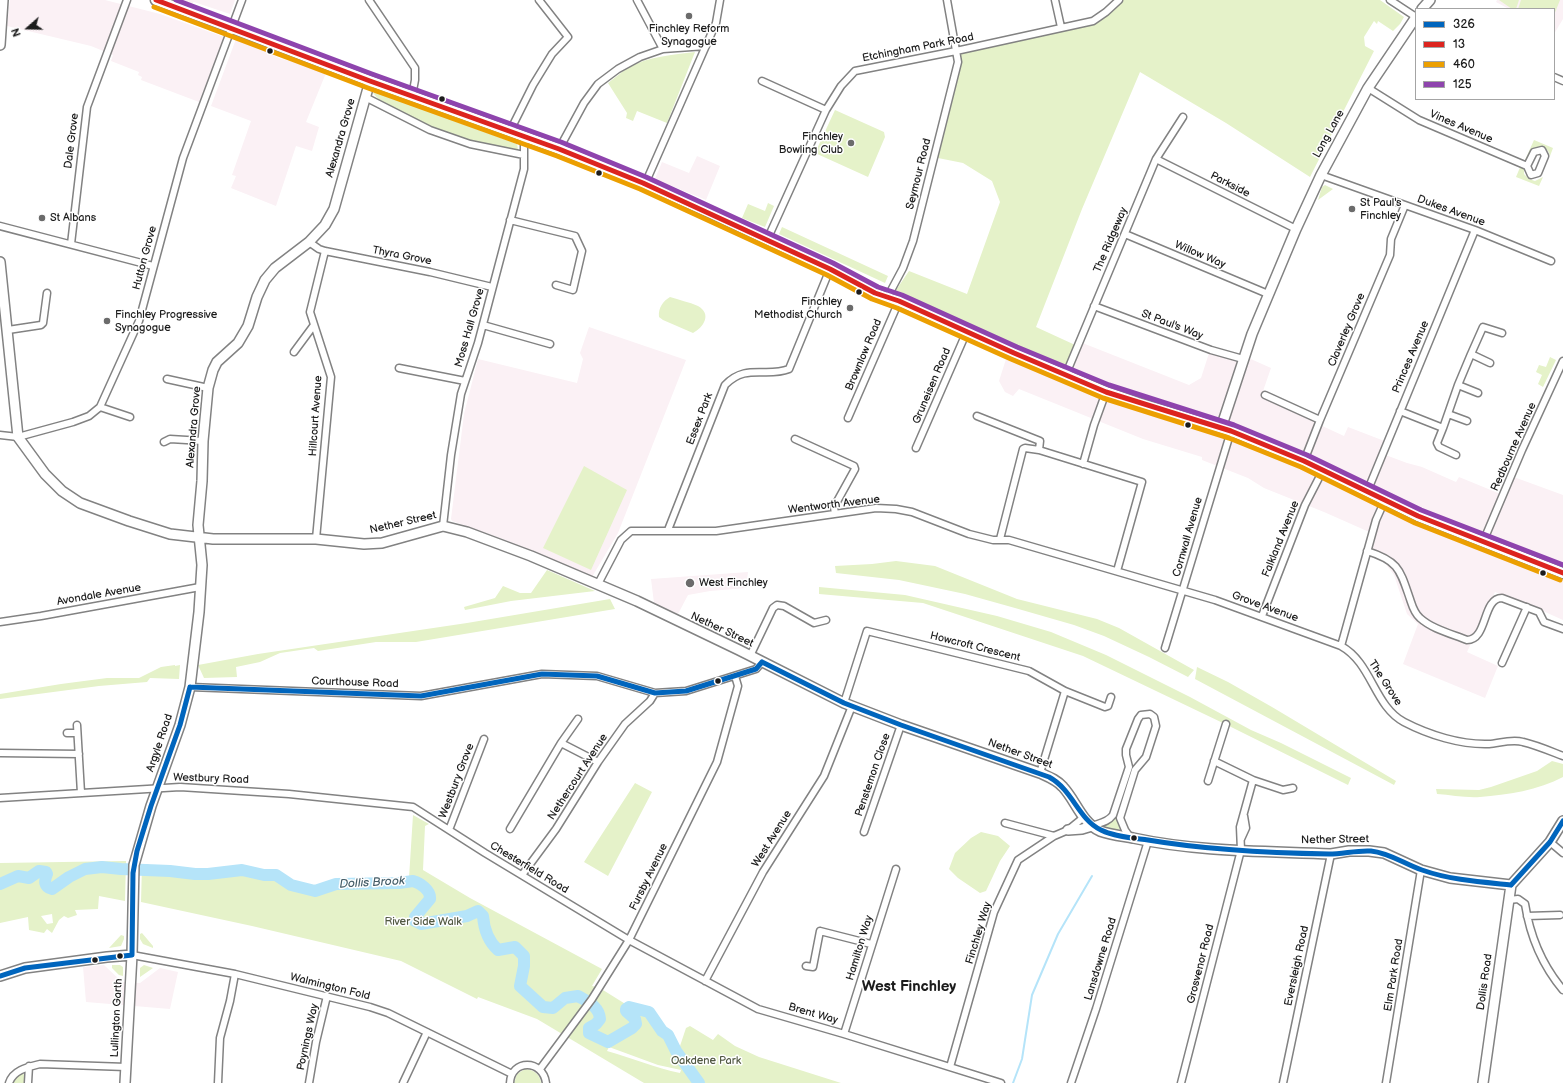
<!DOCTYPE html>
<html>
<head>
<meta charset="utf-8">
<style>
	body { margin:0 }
	#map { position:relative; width:1563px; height:1083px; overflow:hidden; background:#fff; font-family:"Balsamiq Sans",sans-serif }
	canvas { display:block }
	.legend { position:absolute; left:1415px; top:8px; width:140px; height:92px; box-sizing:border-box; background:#fff; border:1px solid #a4a4a4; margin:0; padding:5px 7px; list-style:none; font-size:12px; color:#1c1c1c }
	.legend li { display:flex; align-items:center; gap:8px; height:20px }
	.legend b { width:20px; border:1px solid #a4a4a4 }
	.north { position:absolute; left:8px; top:8px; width:40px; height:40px; -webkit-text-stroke:3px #fff; paint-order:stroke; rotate:250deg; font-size:11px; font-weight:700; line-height:16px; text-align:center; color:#1c1c1c }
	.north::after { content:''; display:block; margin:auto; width:14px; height:18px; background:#1c1c1c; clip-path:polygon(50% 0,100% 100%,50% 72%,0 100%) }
</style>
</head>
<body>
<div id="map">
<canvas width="1563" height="1083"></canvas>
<ul class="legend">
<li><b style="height:5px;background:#0065bd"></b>326</li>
<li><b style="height:5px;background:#dc241f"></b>13</li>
<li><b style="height:5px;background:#ec9f01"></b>460</li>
<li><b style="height:5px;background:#8e44ad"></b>125</li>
</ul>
<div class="north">N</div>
</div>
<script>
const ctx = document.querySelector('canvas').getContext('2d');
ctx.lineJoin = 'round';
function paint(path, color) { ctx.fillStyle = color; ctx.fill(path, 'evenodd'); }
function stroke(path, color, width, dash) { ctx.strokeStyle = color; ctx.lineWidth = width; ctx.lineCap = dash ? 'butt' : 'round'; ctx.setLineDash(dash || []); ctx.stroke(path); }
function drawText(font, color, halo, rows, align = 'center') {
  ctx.font = font + ' "Balsamiq Sans",sans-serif'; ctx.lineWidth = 3; ctx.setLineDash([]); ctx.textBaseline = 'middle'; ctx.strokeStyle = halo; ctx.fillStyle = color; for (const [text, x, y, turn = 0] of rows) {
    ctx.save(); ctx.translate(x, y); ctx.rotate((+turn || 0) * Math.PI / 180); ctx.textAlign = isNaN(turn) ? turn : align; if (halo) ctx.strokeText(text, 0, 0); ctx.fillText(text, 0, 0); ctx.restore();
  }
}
paint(new Path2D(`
	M 10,0 L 105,0 L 160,14 L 224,37 L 199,102 L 141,80 L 142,77 L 138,75 L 139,72 L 111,61 L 113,55 L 91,46 L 7,26 Z
	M 180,0 L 235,0 L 230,14 L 194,2 L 191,4 Z
	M 1497,0 L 1563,0 L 1563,19 L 1554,34 L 1554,9 L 1509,9 L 1496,2 Z
	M 236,39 L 259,48 L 281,59 L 303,64 L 326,73 L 306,122 L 319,127 L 312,151 L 296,146 L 276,206 L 231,188 L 236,176 L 232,175 L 251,121 L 211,106 Z
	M 697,156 L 720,166 L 706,200 L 655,179 L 662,162 L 689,173 Z
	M 589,327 L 686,360 L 618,533 L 592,577 L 503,539 L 452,521 L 451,519 L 464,414 L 478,359 L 577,383 L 583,359 L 580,353 Z
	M 1080,342 L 1189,385 L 1201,378 L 1210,350 L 1244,356 L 1271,368 L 1262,394 L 1320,420 L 1318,424 L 1344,436 L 1348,427 L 1387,442 L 1383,454 L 1407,463 L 1422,467 L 1456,482 L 1459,477 L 1503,495 L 1511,476 L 1563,495 L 1563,620 L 1525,603 L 1495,592 L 1467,652 L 1498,666 L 1485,698 L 1403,664 L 1418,624 L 1407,614 L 1394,575 L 1385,563 L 1371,557 L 1376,535 L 1324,512 L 1264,488 L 1248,478 L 1202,460 L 1202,457 L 1143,439 L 1019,389 L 1013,396 L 1005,392 L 999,381 L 1007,356 L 1064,380 Z
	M 748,572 L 746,588 L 710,591 L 688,595 L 678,614 L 654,603 L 651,579 Z
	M 104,965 L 122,982 L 140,983 L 160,968 L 178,972 L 170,1009 L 86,1002 L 83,967 Z`), '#fbf1f5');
paint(new Path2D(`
	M 1119,0 L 1380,0 L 1404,17 L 1400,24 L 1393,31 L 1378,21 L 1377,24 L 1374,21 L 1364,37 L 1365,46 L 1374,51 L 1310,177 L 1226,123 L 1140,72 L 1082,209 L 1036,327 L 1073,344 L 1075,346 L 1066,367 L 988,335 L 894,293 L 909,271 L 967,294 L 1000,202 L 992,181 L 963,163 L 933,157 L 958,61 L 957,52 L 1060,28 L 1106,12 Z
	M 1499,0 L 1519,0 L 1516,9 L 1512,9 Z
	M 1521,0 L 1560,0 L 1554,15 L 1554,9 L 1518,9 Z
	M 695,52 L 667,123 L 637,111 L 633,121 L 626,118 L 627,113 L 608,83 C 615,78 621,72 628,68 C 648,56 673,55 695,52 Z
	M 375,92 L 517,144 L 518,149 C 475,145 445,134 406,115 C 395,109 381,104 373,93 Z
	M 835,110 L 884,132 L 885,137 L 868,177 L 815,153 Z
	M 1534,140 L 1553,148 L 1550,156 C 1548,147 1542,146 1534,149 L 1527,161 L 1525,160 Z
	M 1521,165 L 1524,167 L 1524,174 L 1529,179 L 1535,181 L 1543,177 L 1539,186 L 1516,177 Z
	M 1325,185 L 1333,189 L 1318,200 L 1322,187 Z
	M 768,203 L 774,206 L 765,227 L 742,218 L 748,204 L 765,211 Z
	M 782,227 L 888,276 L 885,283 L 779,234 Z
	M 670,297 C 679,300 689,302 698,306 C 712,314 704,327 693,333 L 663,320 L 659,317 C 658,308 663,301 670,297 Z
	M 1550,357 L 1556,360 L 1543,387 L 1538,384 L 1542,375 L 1536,372 L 1539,365 L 1546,367 Z
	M 584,466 L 627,490 L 591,570 L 543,548 Z
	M 896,561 L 935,566 L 1017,599 L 1097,619 L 1119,628 L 1194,670 L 1188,677 L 1149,657 L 1104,636 L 1074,625 L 1015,608 L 965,594 L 899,580 L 836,573 L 835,566 L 872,564 Z
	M 547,570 L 595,591 L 511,601 L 465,610 L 464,607 L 495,598 L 503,586 L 520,593 L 531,593 Z
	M 819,587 L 905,595 L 997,616 L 1051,632 L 1106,655 L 1190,697 L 1251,730 L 1281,743 L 1351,778 L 1348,785 L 1225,724 L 1083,656 L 923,603 L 819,594 Z
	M 610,599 L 615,609 L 416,642 L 376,642 L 318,651 L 314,648 L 280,653 L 260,662 L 236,667 L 237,677 L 204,678 L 198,665 L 258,654 L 467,623 Z
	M 175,665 L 175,666 L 180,665 L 179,679 L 150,678 L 147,682 L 99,686 L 0,699 L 0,694 L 61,684 L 107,678 L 139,678 L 161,667 Z
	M 1197,667 L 1228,682 L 1272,707 L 1396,781 L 1394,785 L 1195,679 Z
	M 1552,761 L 1563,764 L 1563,777 C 1539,790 1507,795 1480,797 C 1466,798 1451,795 1437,794 L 1436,789 L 1479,790 L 1491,787 L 1537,771 Z
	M 635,783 L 652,792 L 608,876 L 584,862 Z
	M 413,815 L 429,824 L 425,826 L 423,870 L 470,898 L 602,969 L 592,986 L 597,987 L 597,998 L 603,990 L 627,1005 L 632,1004 L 638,1007 L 649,1008 L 653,1018 L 663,1027 L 662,1029 C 673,1036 669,1042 678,1048 L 680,1046 L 686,1028 L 690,1026 L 713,1040 L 718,1034 L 735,1046 L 759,1057 L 841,1083 L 644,1083 L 537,1019 L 478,997 L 477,999 L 401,961 L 252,926 L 141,902 L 142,864 L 200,871 L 241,867 L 278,872 L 286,880 L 316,887 L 339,881 L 358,882 L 409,878 ZM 609,1047 L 658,1065 L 681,1070 L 680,1073 C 656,1068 632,1058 607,1051 Z
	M 1116,816 L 1118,818 L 1121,830 L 1104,827 L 1105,824 L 1112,820 Z
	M 981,832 L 998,836 L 1010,846 L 1000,861 L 986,891 L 980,893 L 958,878 L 949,869 L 955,853 L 971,838 Z
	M 126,861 L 125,901 L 99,896 L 98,909 L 75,910 L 77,915 L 68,918 L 64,916 L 59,920 L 52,933 L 47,929 L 44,933 L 29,930 L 28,917 L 0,923 L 0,863 ZM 52,914 L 53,923 L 47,924 L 41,916 Z
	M 142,933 L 153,946 L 153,948 L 143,944 L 140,939 L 140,934 Z
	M 121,935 L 124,936 L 124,939 L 121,946 L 109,948 Z
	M 112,965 L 120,965 L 123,967 L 123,976 L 119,975 L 112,968 Z
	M 144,965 L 153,968 L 140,977 L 140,968 Z
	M 525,1069 C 534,1070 540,1074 541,1083 L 514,1083 L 517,1074 Z
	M 22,1073 L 26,1076 L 26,1083 L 12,1083 L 13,1078 Z`), '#e5f2c9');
stroke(new Path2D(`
	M 1013,1083 L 1022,1059 L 1032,995 L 1058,934 L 1092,876`), '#b5e4f9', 2);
stroke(new Path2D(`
	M 0,884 L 18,876 L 29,878 L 39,871 L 46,872 L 47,874 C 44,881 44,887 52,889 L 69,877 L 85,869 L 102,867 L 121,869 L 170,871 L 195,874 L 208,874 L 242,870 L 264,875 L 276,875 L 291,885 L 315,891 L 336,884 L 399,883 L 413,881 C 420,883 431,890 430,899 L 415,917 L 415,921 L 421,924 L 467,916 L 478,911 L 483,916 C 484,929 488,941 498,950 L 515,947 L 524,956 L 524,966 L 520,986 L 543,1007 L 553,1008 L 565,998 L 578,996 C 588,1002 599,1006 600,1019 L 596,1024 L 589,1028 L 589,1033 L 608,1042 L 632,1028 L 636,1024 L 635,1019 L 626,1011 L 626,1009 L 629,1007 L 649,1012 L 662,1031 L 668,1035 L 676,1051 L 699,1083`), '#b5e4f9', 12);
const street = new Path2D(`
	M 369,0 L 415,68 L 415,80 L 412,96
	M 637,0 L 663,49
	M 1055,0 L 1061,27
	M 1390,0 L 1416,17
	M 1554,77 L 1563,81
	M 762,81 L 826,110
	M 1368,88 L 1419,120 L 1527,166 L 1534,152 L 1542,150 L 1545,156 L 1538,173 L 1531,175 L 1527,166
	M 365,97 L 430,130 L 470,144 L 524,155
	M 510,131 L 533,85 L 552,54 L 568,37 L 539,0
	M 559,149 L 584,103 L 598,84 L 618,69 L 640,57 L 663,49 L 706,46
	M 1156,159 L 1296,229
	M 1321,175 L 1475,230 L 1551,261
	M 645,184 L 716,23 L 720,0
	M 510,220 L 575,236 L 582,251 L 573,290 L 556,285
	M 0,226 L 153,266
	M 1125,234 L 1268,294
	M 767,240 L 826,110 L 841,86 L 855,71 L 956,51 L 1093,21 L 1106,12 L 1119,0
	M 309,242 L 319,249 L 325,251 L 430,272 L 492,287
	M 71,244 L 87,107 L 127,0
	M 887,298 L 903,268 L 913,241 L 958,62 L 947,0
	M 1094,306 L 1211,350 L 1243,359
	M 483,325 L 550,344
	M 8,330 L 41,325 L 43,323 L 47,293
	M 294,352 L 314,325
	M 1471,354 L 1483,327 L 1502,333
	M 399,368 L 465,381
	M 1066,374 L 1156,159 L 1183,117
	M 167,379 L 208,388
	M 1458,385 L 1478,393
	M 1265,395 L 1320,420
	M 100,407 L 130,417
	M 1400,411 L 1443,428 L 1437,443 L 1439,447 L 1456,455
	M 1448,414 L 1467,421
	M 977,416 L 1040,441 L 1039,450
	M 848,418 L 899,301
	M 1443,428 L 1458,385 L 1471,354 L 1490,363
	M 0,435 L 18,437 L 73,422 L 89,416 L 100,407 L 139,321 L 183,158 L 242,0
	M 795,439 L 854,466 L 855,469 L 834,507 L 835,514
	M 164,442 L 170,439 L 203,441
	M 916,448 L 967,331
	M 1304,461 L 1320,420 L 1390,255 L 1391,239 L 1405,205
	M 1083,464 L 1094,425 L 1106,392
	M 1367,492 L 1475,230
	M 1385,500 L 1376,520 L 1341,646 C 1372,663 1374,706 1404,722 C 1429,735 1461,745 1489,744 C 1500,743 1512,739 1523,742 C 1536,745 1550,751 1563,756
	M 443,526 L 451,455 L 461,394 L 478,343 L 524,169 L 524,137
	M 668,530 L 725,385 C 746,363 766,378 789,369 L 830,269
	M 316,539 L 331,377 L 310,312 L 325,251
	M 1000,539 L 1023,449 L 1025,448 L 1039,450 L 1142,482 L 1117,571
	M 1483,542 L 1522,450 L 1563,361
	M 1367,551 C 1399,561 1400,570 1410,599 C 1412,605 1414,613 1420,618 C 1432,629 1452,634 1467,640 C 1488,640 1482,598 1502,598 L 1539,612 L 1544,622 L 1563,629
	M 598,584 L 621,540 L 631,531 L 716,531 L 876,508 L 896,509 L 912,512 L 969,534 L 993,540 L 1009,540 L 1215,600 L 1341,646
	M 1262,616 L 1305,505 L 1323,470
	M 0,622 L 41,616 L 200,587
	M 1165,648 L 1231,431
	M 750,656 L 773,608 L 777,605 L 784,606 L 814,623 L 826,620
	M 1502,663 L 1527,607
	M 190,687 L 421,696 L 542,674 L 597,676 L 655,693 L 686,691 L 756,669 L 762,662
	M 1065,691 L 1105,707 L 1108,706 L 1111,697
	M 844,703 L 867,631 L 1029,671 L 1065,691 L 1040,773
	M 77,725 L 81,793
	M 67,733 L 77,733
	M 561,743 L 598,762
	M 0,753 L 79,754
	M 1253,780 L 1283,790 L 1293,788
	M 1208,781 L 1226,724
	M 0,798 L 180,787 L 289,794 L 413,807 L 485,853 L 629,940 L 758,1009 L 844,1034 L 1001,1083
	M 1005,823 L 1054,836
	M 1092,826 C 1100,823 1108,822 1113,815 L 1129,767 L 1126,755 L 1126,749 L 1138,719 L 1141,715 L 1150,714 L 1154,717 L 1156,726 L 1146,757 L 1135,770 L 1120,818 L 1125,830 L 1130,837
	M 510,829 L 561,743 L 578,719
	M 449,830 L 484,739
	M 864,832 L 901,725
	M 1241,839 L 1246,828 L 1244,816
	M 1550,842 L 1563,853
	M 522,875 L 556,829 L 598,762 L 625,724 L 650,701 L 655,693
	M 1509,900 L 1518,899 L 1525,904 C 1530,936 1542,965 1563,990
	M 1527,916 L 1560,915
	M 132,955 L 235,974 L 370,1007 L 388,1013 L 512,1074
	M 806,966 L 813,967 L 820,931 L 871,944
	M 705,981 L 763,872 L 824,776 L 852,706
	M 844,1034 L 896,869
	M 950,1067 L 994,912 L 1018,860 L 1054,836 L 1068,830 L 1084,817
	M 540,1069 L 592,999 L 629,940 L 717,762 L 738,686 L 735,676
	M 9,1083 C 13,1070 28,1067 40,1064 L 126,1067
	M 28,1083 L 29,1066
	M 218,1083 L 220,1038 L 230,1001 L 235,974
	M 309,1083 L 316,1042 L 327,996
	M 403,1083 L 427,1032
	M 510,1083 C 511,1059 543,1059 546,1083
	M 1071,1083 L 1096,1009 L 1148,841
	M 1181,1083 L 1241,850 L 1240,827 L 1253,780 L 1214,761
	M 1283,1083 L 1331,854
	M 1386,1083 L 1421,870`);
const secondary = new Path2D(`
	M 1422,9 L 1430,0
	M 0,45 L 3,0
	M 0,262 L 18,437 L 45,474 L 62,491 L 80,503 L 129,521 L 170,534 L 213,539 L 316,539 L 364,544 L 382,543 L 443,526 L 467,532 L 531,556 L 637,601 L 739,650 L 844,703 L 901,725 L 1040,773 C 1049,777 1057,780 1063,787 C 1076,801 1082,823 1100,831 C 1111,835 1122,836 1133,838 C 1198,852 1265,851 1331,854 L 1349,851 L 1369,851 L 1384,853 L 1421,870 L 1450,878 L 1511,885
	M 1221,428 L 1252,334 L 1296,229 L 1321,175 L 1368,88 L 1416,17
	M 1068,830 L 1082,829 L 1092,826
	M 0,976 L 25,968 L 107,957 L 132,955
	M 125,1083 L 132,955 L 134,865 L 151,806 L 180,725 L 190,687 L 199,612 L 202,565 L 198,525 L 202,481 L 203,441 L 208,388 L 213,370 L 217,362 L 238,343 L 248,326 L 257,297 L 265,280 L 275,268 L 309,242 L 325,225 L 334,209 L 370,81
	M 1483,1083 L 1511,885 L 1550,842 L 1563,821`);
const primary = new Path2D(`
	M 156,0 L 232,28 L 370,81 L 559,149 L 643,183 L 713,214 L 830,269 L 875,293 L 887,298 L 899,301 L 1014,353 L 1106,392 L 1138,403 L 1231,431 L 1304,461 L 1418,516 L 1563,573`);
stroke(street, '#828282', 9);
stroke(secondary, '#828282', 12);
stroke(primary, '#828282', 13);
stroke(street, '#fff', 6);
stroke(secondary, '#fff', 9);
stroke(primary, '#fff', 10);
stroke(new Path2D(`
	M 762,662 L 844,703 L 901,725 L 1049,777 C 1073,790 1078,819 1101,830 C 1115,837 1133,838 1148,840 C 1207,850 1269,853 1329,854 C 1343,854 1357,850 1371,851 C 1390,853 1404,864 1422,870 C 1450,880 1481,882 1511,885
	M 190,687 L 421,696 L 542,674 L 597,676 L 655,693 L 686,691 L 756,669 L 762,662
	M 1511,885 L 1550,842 L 1563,821
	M 132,955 L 133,873 L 137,851 L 151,806 L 180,725 L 190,687
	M 0,976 L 25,968 L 132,955`), '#0065bd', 5);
stroke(new Path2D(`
	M 156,0 L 370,81 L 559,149 L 643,183 L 830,269 L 875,293 L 899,301 L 1014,353 L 1106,392 L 1231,431 L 1304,461 L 1418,516 L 1563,573`), '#dc241f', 5);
stroke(new Path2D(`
	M 154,7 L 368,88 L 557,156 L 640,189 L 827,275 L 872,299 L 897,308 L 1011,359 L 1103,398 L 1229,438 L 1301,467 L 1415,523 L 1560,580`), '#ec9f01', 5);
stroke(new Path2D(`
	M 176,0 L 372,74 L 561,142 L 646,177 L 833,263 L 878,287 L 902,295 L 1017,347 L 1109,385 L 1234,425 L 1307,455 L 1421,510 L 1563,565`), '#8e44ad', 5);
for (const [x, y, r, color] of [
	[689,16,4,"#6b6b6b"],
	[270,51,3.5,"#1c1c1c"],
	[442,99,3.5,"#1c1c1c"],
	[851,143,4,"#6b6b6b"],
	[599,173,3.5,"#1c1c1c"],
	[1352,209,4,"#6b6b6b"],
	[42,218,4,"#6b6b6b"],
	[859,292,3.5,"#1c1c1c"],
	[850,308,4,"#6b6b6b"],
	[107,321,4,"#6b6b6b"],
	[1188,425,3.5,"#1c1c1c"],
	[1543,573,3.5,"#1c1c1c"],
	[690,583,5,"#6b6b6b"],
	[718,681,3.5,"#1c1c1c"],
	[1134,838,3.5,"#1c1c1c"],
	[120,956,3.5,"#1c1c1c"],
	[95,960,3.5,"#1c1c1c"]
]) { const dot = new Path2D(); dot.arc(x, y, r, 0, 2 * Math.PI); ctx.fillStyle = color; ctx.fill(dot); stroke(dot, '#fff', 1.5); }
drawText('11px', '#1c1c1c', '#fff', [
	["Finchley Reform",689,29,"center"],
	["Synagogue",689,42,"center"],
	["Finchley",843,137,"right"],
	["Bowling Club",843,150,"right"],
	["St Paul's",1360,203],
	["Finchley",1360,216],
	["St Albans",50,218],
	["Finchley",842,302,"right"],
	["Methodist Church",842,315,"right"],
	["Finchley Progressive",115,315],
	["Synagogue",115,328],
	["West Finchley",699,583]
], 'left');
drawText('11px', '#1c1c1c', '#fff', [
	["Etchingham Park Road",918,48,-11],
	["Vines Avenue",1461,127,23],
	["Long Lane",1329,134,-61],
	["Alexandra Grove",341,138,-74],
	["Dale Grove",72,141,-83],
	["Seymour Road",919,174,-76],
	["Parkside",1230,185,27],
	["Dukes Avenue",1451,211,20],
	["The Ridgeway",1111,240,-67],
	["Willow Way",1200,255,23],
	["Thyra Grove",402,256,11],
	["Hutton Grove",145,258,-75],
	["St Paul's Way",1172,325,21],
	["Moss Hall Grove",470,328,-74],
	["Claverley Grove",1347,330,-67],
	["Brownlow Road",864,355,-67],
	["Princes Avenue",1411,357,-67],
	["Gruneisen Road",932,386,-67],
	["Hillcourt Avenue",316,416,-86],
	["Essex Park",700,419,-69],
	["Alexandra Grove",194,427,-85],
	["Redbourne Avenue",1514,447,-66],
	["Wentworth Avenue",834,505,-7],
	["Nether Street",403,523,-13],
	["Cornwall Avenue",1188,537,-74],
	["Falkland Avenue",1281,539,-68],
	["Avondale Avenue",99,595,-10],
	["Grove Avenue",1265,607,20],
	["Nether Street",722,630,25],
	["Howcroft Crescent",975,647,14],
	["Courthouse Road",355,683,2],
	["The Grove",1385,683,57],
	["Argyle Road",160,743,-71],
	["Nether Street",1020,754,20],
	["Penstemon Close",873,775,-71],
	["Nethercourt Avenue",578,777,-57],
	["Westbury Road",211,779,2],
	["Westbury Grove",457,781,-69],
	["West Avenue",772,839,-58],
	["Nether Street",1335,840,-1],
	["Chesterfield Road",529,868,31],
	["Fursby Avenue",649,877,-64],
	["Finchley Way",979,933,-73],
	["Hamilton Way",860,948,-73],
	["Lansdowne Road",1101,959,-73],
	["Grosvenor Road",1201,964,-76],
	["Eversleigh Road",1297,966,-78],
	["Elm Park Road",1394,975,-81],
	["Dollis Road",1485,982,-82],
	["Walmington Fold",330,987,14],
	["Brent Way",813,1014,16],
	["Lullington Garth",117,1018,-87],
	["Poynings Way",308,1037,-78]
]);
drawText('11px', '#525943', '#fff', [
	["River Side Walk",423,922],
	["Oakdene Park",706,1061]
]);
drawText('italic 12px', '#465e69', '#fff', [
	["Dollis Brook",372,883,-3]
]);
drawText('bold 15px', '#1c1c1c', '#fff', [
	["West Finchley",909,987]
]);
</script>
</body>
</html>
